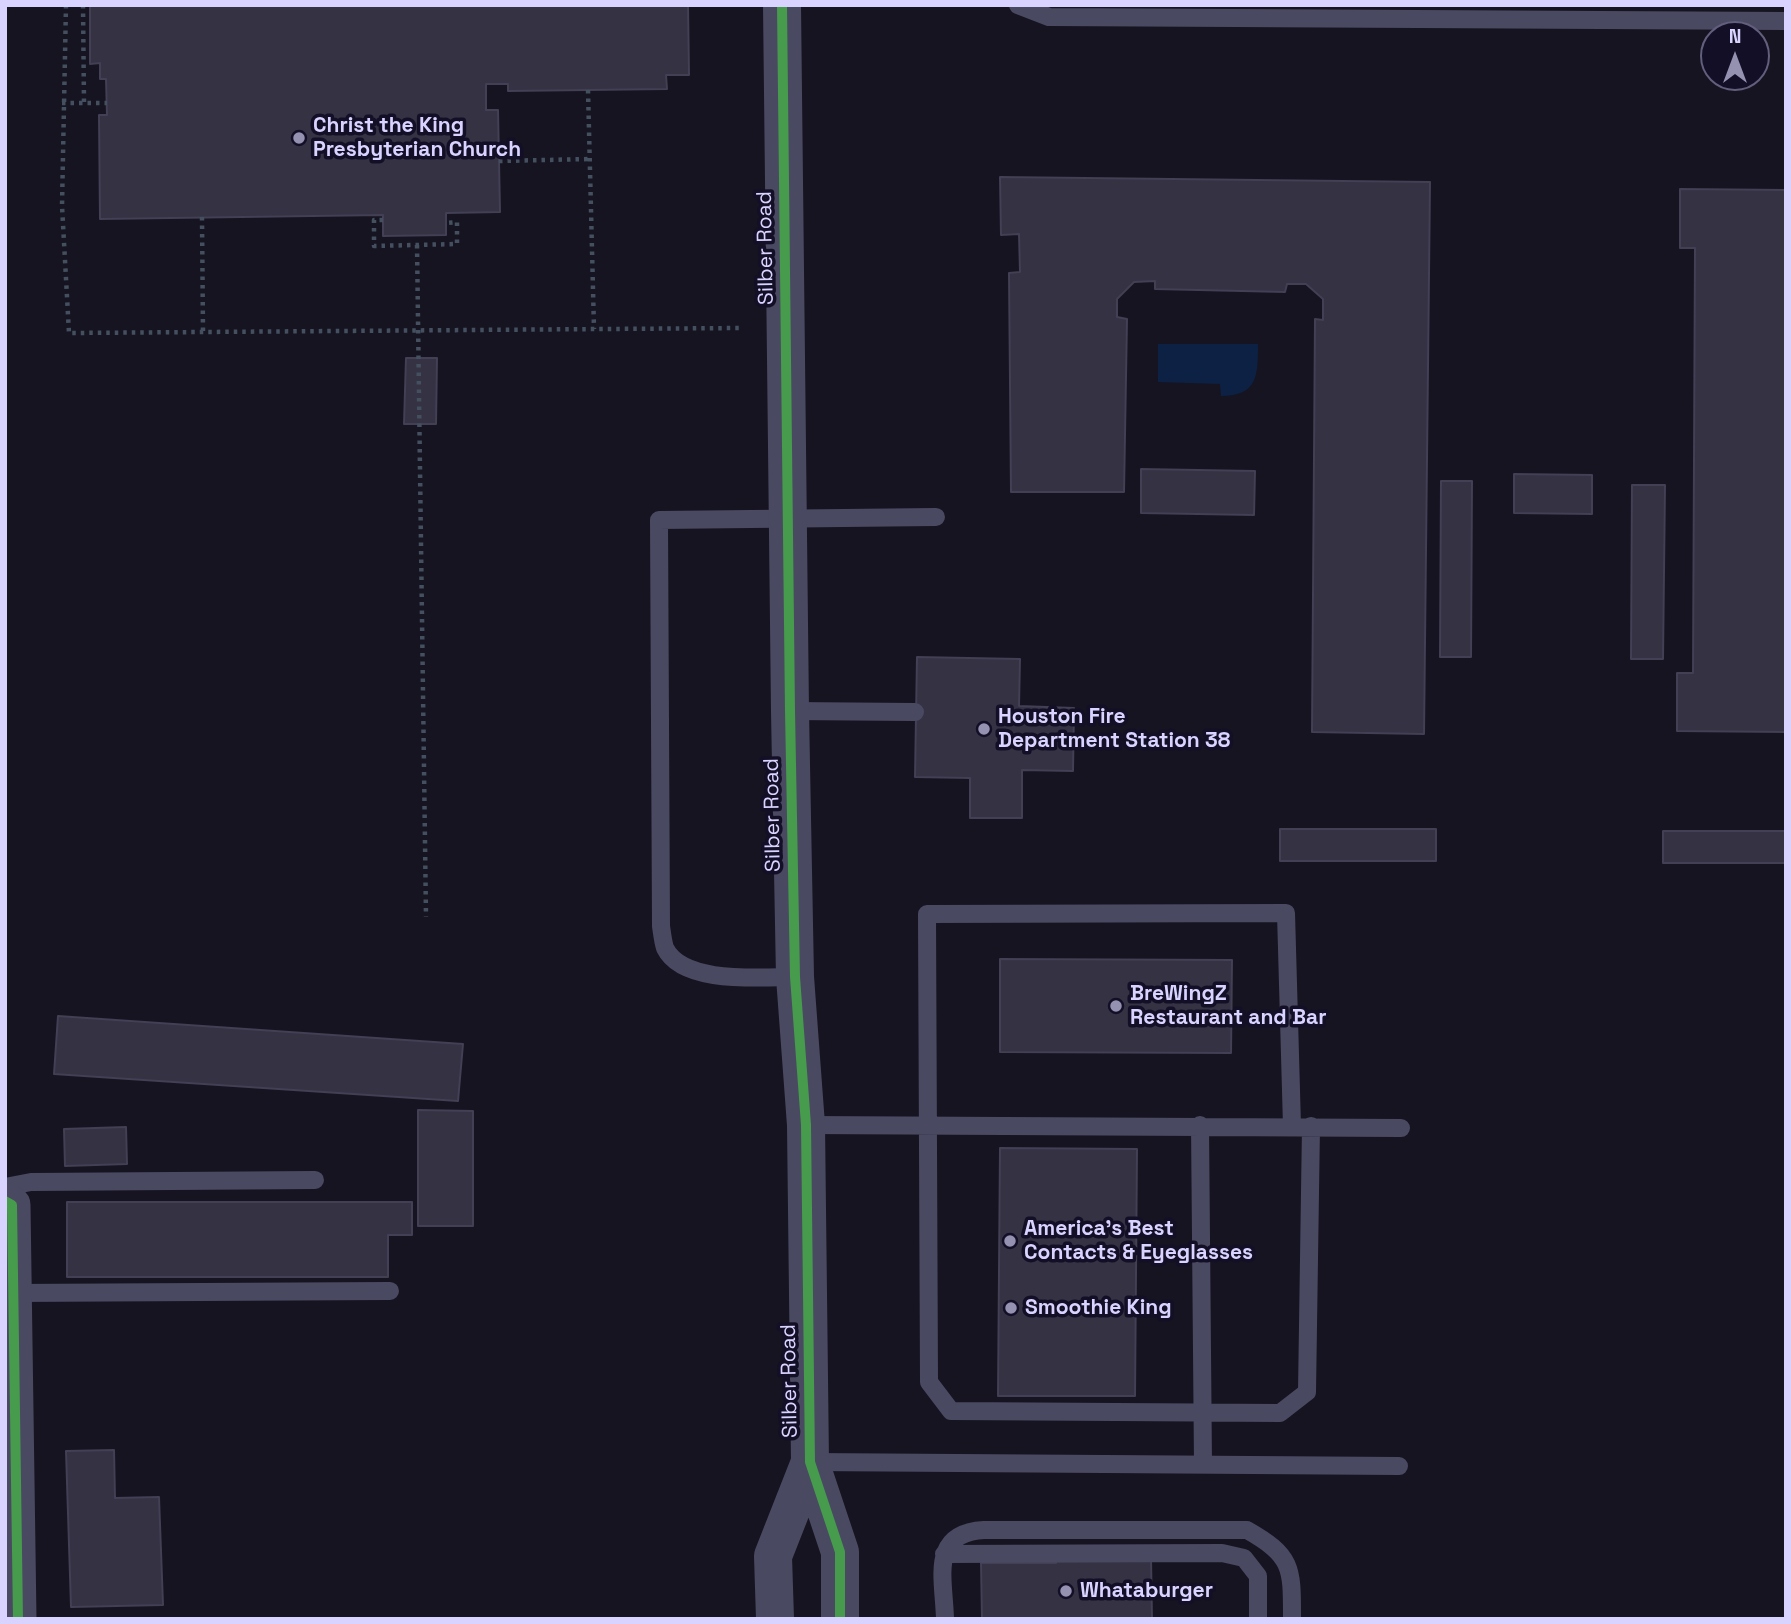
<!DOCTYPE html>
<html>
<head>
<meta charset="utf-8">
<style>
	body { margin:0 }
	#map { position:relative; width:1791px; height:1624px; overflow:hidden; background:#161421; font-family:"Space Grotesk",sans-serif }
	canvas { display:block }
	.frame { position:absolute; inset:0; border:7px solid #d9d4ff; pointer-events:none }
	.north { position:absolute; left:1700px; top:21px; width:70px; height:70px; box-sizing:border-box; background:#130f26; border:2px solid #625e7d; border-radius:50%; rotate:0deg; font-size:19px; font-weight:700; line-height:28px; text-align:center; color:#d9d4ff }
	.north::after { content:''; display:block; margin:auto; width:24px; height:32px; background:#9591b1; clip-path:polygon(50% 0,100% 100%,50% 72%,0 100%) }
</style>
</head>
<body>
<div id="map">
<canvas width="1791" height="1624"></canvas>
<div class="frame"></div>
<div class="north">N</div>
</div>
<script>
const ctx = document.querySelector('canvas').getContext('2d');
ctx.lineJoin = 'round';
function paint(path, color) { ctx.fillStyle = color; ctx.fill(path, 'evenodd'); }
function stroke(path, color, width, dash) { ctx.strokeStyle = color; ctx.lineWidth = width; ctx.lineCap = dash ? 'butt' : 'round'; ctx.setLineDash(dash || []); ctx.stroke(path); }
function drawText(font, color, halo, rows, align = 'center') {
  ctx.font = font + ' "Space Grotesk",sans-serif'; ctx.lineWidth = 7; ctx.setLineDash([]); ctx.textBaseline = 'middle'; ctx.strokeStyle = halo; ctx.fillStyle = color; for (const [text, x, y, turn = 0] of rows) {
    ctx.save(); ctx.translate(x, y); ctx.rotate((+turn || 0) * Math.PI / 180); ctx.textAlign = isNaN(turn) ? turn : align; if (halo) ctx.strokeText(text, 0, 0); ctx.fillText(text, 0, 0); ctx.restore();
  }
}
paint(new Path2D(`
	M 1158,344 L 1258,344 C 1258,375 1258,396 1221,396 L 1220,384 L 1158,382 Z`), '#0d2144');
const building = new Path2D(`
	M 90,5 L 688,5 L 689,75 L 666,75 L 667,89 L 508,91 L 508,84 L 486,84 L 486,110 L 498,110 L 500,212 L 446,213 L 446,235 L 383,236 L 383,215 L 100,219 L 99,115 L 107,115 L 106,79 L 100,79 L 100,63 L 90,64 Z
	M 1000,177 L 1430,182 L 1424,734 L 1312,732 L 1315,319 L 1323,320 L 1323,299 L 1306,284 L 1287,284 L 1285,292 L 1155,289 L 1155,281 L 1134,282 L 1117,299 L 1117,317 L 1127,319 L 1124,492 L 1011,492 L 1009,273 L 1020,272 L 1019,234 L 1001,235 Z
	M 1680,189 L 1786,190 L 1786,732 L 1677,731 L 1677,673 L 1693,673 L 1695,248 L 1680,248 Z
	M 406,358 L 437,358 L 436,424 L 404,424 Z
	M 1141,469 L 1255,471 L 1254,515 L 1141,513 Z
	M 1514,474 L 1592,475 L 1592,514 L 1514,513 Z
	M 1441,481 L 1472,481 L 1471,657 L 1440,657 Z
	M 1632,485 L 1665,485 L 1663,659 L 1631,659 Z
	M 917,657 L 1020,659 L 1019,706 L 1074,708 L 1073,771 L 1022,770 L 1022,818 L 970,818 L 970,778 L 915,777 Z
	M 1280,829 L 1436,829 L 1436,861 L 1280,861 Z
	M 1663,831 L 1786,831 L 1786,863 L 1663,863 Z
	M 1000,959 L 1232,960 L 1231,1053 L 1000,1052 Z
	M 58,1016 L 463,1044 L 458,1101 L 54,1074 Z
	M 418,1110 L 473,1111 L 473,1226 L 418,1226 Z
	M 126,1127 L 127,1164 L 65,1166 L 64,1129 Z
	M 1000,1148 L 1137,1149 L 1135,1396 L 998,1396 Z
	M 67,1202 L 412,1202 L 412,1235 L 388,1235 L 388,1277 L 67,1277 Z
	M 114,1450 L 115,1498 L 159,1497 L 163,1605 L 71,1607 L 66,1451 Z
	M 1056,1558 L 1151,1558 L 1152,1619 L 982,1619 L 981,1563 L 1056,1563 Z`);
paint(building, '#343243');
stroke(building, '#433f54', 2);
stroke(new Path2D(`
	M 66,5 L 62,206 L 69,333 L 740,328
	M 83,5 L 84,103
	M 588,90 L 594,329
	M 62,103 L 107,103
	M 499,161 L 590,159
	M 202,217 L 203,332
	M 383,220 L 374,220 L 374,246 L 457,244 L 457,222 L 446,223
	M 417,245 L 426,917`), '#44505f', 4.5, [3.5, 5]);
stroke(new Path2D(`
	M 1018,5 L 1049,17 L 1786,21
	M 790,711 L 915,712
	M 795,977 C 762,977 683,985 665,948 C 663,942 662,933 661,926 L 659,520 L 936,517
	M 806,1125 L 1401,1128
	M 1200,1125 L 1203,1464
	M 1292,1126 L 1286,913 L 927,914 L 929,1382 L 951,1411 L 1280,1413 L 1307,1392 L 1311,1126
	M 5,1187 L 31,1182 L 315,1180
	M 13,1293 L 390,1291
	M 810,1462 L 1399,1466
	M 944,1554 L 1222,1553 L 1244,1558 L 1258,1576 L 1258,1619
	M 945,1619 C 944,1578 929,1533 984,1530 L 1247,1530 C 1293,1556 1292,1568 1292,1619`), '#4a4962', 18);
stroke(new Path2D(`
	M 5,1201 L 12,1205 L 18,1619`), '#4a4962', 37);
stroke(new Path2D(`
	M 782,5 L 790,711 L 795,977 L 806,1125 L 810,1462 L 840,1552 L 840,1619
	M 775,1619 L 773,1556 L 810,1462`), '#4a4962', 38);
stroke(new Path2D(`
	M 782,5 L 790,711 L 795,977 L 806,1125 L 810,1462 L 840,1552 L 840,1619
	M 5,1201 L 12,1205 L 18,1619`), '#469c4c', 10);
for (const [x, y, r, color] of [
	[299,138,7,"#9591b1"],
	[984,729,7,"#9591b1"],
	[1116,1006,7,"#9591b1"],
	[1010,1241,7,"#9591b1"],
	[1011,1308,7,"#9591b1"],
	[1066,1591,7,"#9591b1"]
]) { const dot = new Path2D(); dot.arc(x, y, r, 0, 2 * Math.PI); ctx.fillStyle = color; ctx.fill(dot); stroke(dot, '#130f26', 2.5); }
drawText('bold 21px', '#d9d4ff', '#130f26', [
	["Christ the King",313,126],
	["Presbyterian Church",313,150],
	["Houston Fire",998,717],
	["Department Station 38",998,741],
	["BreWingZ",1130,994],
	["Restaurant and Bar",1130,1018],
	["America's Best",1024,1229],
	["Contacts & Eyeglasses",1024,1253],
	["Smoothie King",1025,1308],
	["Whataburger",1080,1591]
], 'left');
drawText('21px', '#d9d4ff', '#130f26', [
	["Silber Road",766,248,-91],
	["Silber Road",773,815,-91],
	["Silber Road",790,1381,-91]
]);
</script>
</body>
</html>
